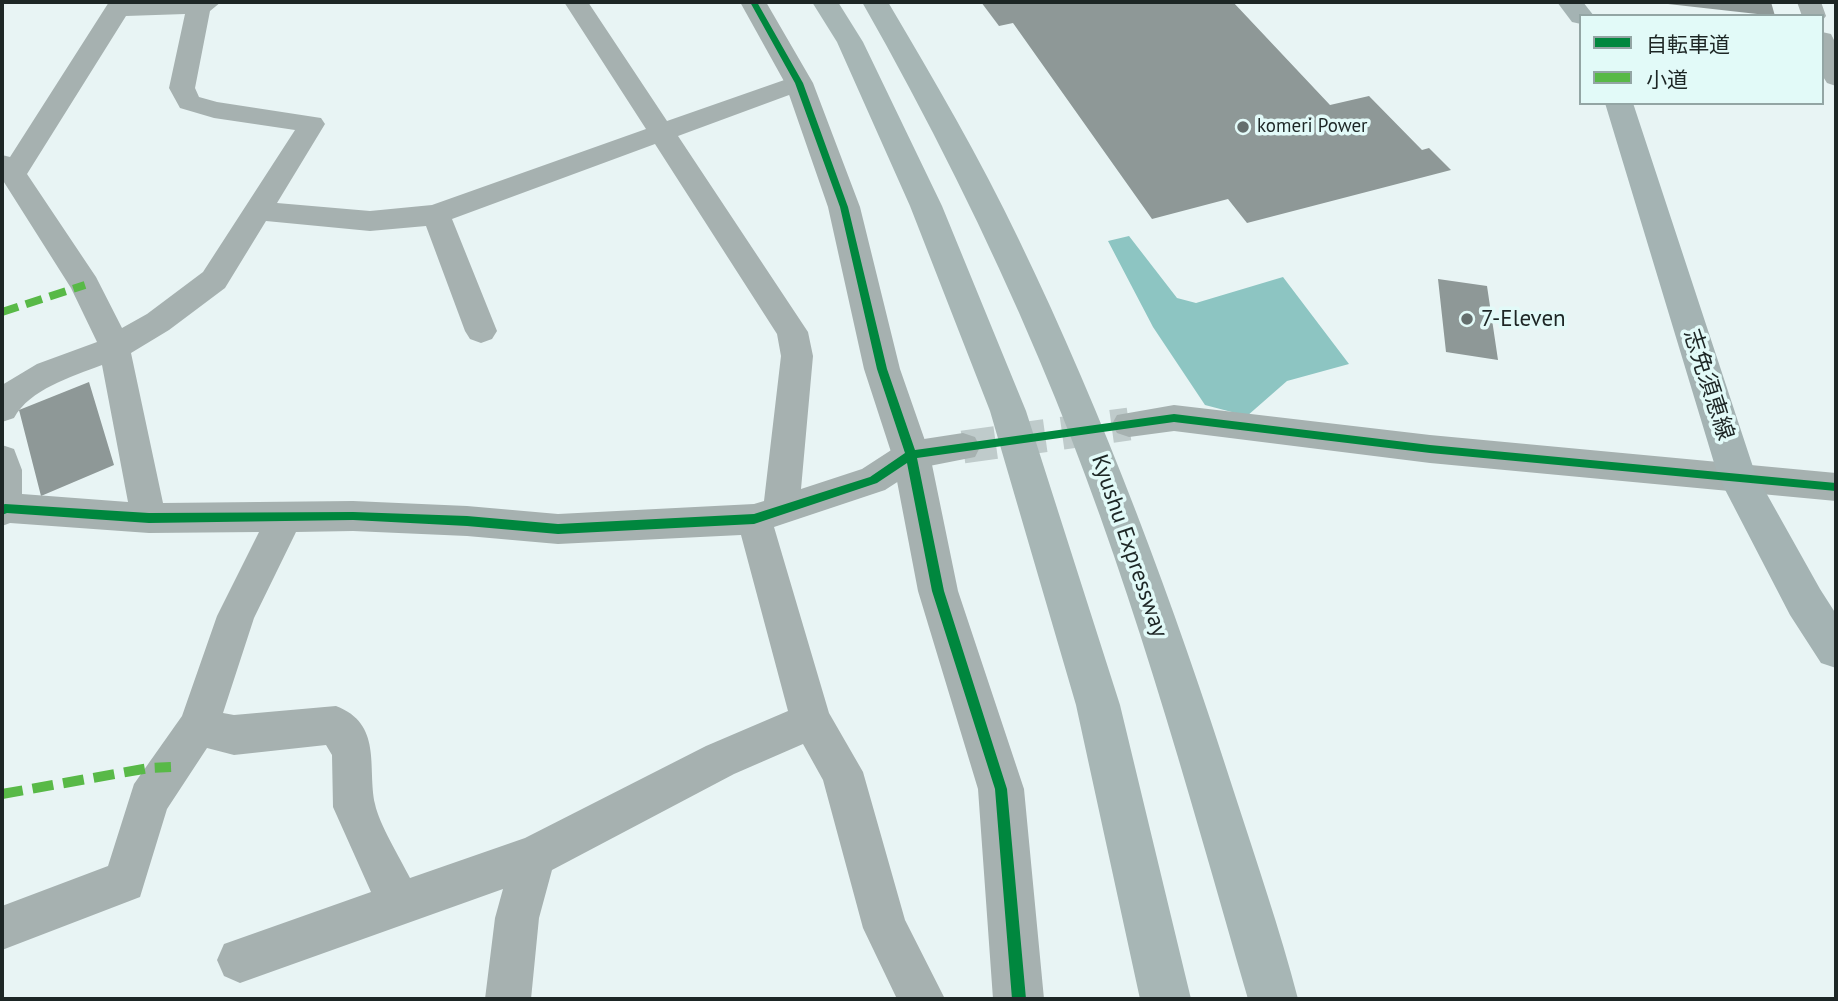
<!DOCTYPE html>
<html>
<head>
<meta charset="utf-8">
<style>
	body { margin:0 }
	#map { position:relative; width:1838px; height:1001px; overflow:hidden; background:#e8f4f4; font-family:"PT Sans","Noto Sans JP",sans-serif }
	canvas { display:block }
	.frame { position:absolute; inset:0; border:4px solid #1d2625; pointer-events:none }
	.legend { position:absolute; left:1579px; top:14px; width:245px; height:91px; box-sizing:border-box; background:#e2faf8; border:2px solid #93a5a4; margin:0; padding:9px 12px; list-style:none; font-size:21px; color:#1d2625 }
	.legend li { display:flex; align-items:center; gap:14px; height:35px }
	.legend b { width:35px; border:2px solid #93a5a4 }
</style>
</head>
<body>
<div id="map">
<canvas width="1838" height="1001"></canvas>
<div class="frame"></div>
<ul class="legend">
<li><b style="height:9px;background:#00873e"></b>自転車道</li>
<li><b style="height:9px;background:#58b947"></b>小道</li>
</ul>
</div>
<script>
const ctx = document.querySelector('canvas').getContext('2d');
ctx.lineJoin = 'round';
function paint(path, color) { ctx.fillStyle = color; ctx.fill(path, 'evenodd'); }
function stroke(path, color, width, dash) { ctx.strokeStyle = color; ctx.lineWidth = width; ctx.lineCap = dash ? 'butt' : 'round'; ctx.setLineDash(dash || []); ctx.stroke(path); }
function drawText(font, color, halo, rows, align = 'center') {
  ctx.font = font + ' "PT Sans","Noto Sans JP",sans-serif'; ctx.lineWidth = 7; ctx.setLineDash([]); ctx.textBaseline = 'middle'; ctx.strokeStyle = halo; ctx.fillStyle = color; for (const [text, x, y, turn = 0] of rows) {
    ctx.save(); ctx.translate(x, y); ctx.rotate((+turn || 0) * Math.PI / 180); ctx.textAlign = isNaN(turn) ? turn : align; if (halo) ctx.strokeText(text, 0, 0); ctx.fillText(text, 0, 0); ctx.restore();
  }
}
paint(new Path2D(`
	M 1129,236 L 1177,298 L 1196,303 L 1283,277 L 1349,364 L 1287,381 L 1247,416 L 1205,405 L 1153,327 L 1108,241 Z`), '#8dc5c2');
paint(new Path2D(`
	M 981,2 L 1233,2 L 1330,105 L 1369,96 L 1422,150 L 1429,148 L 1451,170 L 1247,223 L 1228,199 L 1152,219 L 1013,23 L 999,26 Z
	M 1668,2 L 1771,2 L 1775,16 L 1668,4 Z
	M 1438,279 L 1487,286 L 1498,360 L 1446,352 Z
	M 89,382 L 114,465 L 41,496 L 19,410 Z`), '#8e9897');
stroke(new Path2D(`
	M 963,447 L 1129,424`), '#bfcbcb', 33, [33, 17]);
paint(new Path2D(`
	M 109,2 L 221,2 L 210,11 L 195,88 L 199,97 L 217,102 L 321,118 L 325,124 L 277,203 L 370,211 L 432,205 L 646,129 L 564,2 L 588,2 L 667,121 L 790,78 L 799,75 L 808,78 L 812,83 L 808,88 L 678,136 L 808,332 L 813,356 L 801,489 L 862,469 L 899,445 L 911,441 L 963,433 L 975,437 L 980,447 L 975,457 L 919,468 L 885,490 L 774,527 L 829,713 L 863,772 L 905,920 L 945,999 L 897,999 L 863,928 L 823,780 L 803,744 L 734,774 L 552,870 L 539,918 L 531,999 L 485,999 L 495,918 L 503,889 L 240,983 L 224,976 L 217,960 L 224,944 L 371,892 L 333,807 L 332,755 L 326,745 L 234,755 L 207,748 L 167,809 L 140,897 L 2,950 L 2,906 L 108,866 L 134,784 L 182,716 L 217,616 L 259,532 L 149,533 L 10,523 L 2,526 L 2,445 L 14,449 L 22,470 L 22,494 L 128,502 L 102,365 C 71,377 30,389 14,418 L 2,422 L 2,385 L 37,364 L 97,342 L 71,288 L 2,179 L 2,155 L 10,157 ZM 185,14 L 169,88 L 180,108 L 214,118 L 295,130 L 203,272 L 147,314 L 122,328 L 96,277 L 27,174 L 126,16 ZM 655,144 L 777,334 L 781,356 L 764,501 L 754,504 L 558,514 L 467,506 L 353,501 L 163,503 L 131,353 L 169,330 L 225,288 L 266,221 L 370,231 L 426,226 L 465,331 L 470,339 L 481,343 L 492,339 L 497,331 L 452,219 ZM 353,531 L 467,536 L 558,544 L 741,535 L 788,711 L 706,746 L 525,838 L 410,878 C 400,858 379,824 375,804 C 367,767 383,724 336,706 L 234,715 L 223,713 L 254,618 L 296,532 Z
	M 1797,2 L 1821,2 L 1826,16 L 1822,21 L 1822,16 L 1802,16 Z
	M 1822,32 L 1831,34 L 1836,44 L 1836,86 L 1827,83 L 1822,75 Z
	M 1174,405 L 1430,435 L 1836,473 L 1836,501 L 1430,463 L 1174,431 L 1129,437 L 1117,433 L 1112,424 L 1117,415 Z`), '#a6b1b0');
paint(new Path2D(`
	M 740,2 L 766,2 L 813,83 L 860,207 L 900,369 L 930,455 L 958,591 L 1024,789 L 1044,999 L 993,999 L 978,789 L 918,591 L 892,455 L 864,369 L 828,207 L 785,83 Z`), '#a6b1b0');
paint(new Path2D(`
	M 1557,2 L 1583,2 L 1594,16 L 1581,16 L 1581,24 L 1572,22 Z
	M 1605,103 L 1633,103 L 1755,473 L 1820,589 L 1836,614 L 1836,668 L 1821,663 L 1790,615 L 1718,476 Z`), '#a4b3b3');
paint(new Path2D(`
	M 812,2 L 838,2 L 863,42 L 942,206 L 1026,411 L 1120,705 L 1191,999 L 1140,999 L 1076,705 L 990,411 L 910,206 L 837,42 Z
	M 862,2 L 888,2 C 934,80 980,158 1019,240 C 1105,418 1174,604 1234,792 C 1256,860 1280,930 1298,999 L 1248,999 C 1186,784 1127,566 1039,359 C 987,236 928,118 862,2 Z`), '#a7b6b5');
stroke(new Path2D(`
	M 2,312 L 85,285`), '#58b947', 8, [17, 8]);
stroke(new Path2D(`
	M 2,794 L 149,768 L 171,767`), '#58b947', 10, [21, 10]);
paint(new Path2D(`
	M 750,2 L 757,2 L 803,83 L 848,207 L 887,369 L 915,450 L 1174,414 L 1430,445 L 1836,483 L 1836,491 L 1430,453 L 1174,422 L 917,458 L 944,591 L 1007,789 L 1026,999 L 1012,999 L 995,789 L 932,591 L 907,463 L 877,483 L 754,524 L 558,534 L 467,526 L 353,520 L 149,523 L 7,513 L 2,515 L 2,505 L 5,504 L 149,513 L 353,512 L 467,516 L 558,524 L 754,514 L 870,477 L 905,453 L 877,369 L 840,207 L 795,83 Z`), '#00873e');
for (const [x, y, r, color] of [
	[1243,127,7,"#646e6d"],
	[1467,319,7,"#646e6d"]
]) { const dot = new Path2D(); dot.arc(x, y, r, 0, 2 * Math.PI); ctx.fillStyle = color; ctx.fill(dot); stroke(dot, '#e2faf8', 2.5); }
drawText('19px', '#1d2625', '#e2faf8', [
	["komeri Power",1257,127]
], 'left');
drawText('23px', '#1d2625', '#e2faf8', [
	["7-Eleven",1481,319]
], 'left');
drawText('23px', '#1d2625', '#e2faf8', [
	["志免須恵線",1708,385,72],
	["Kyushu Expressway",1129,546,71]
]);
</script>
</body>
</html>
